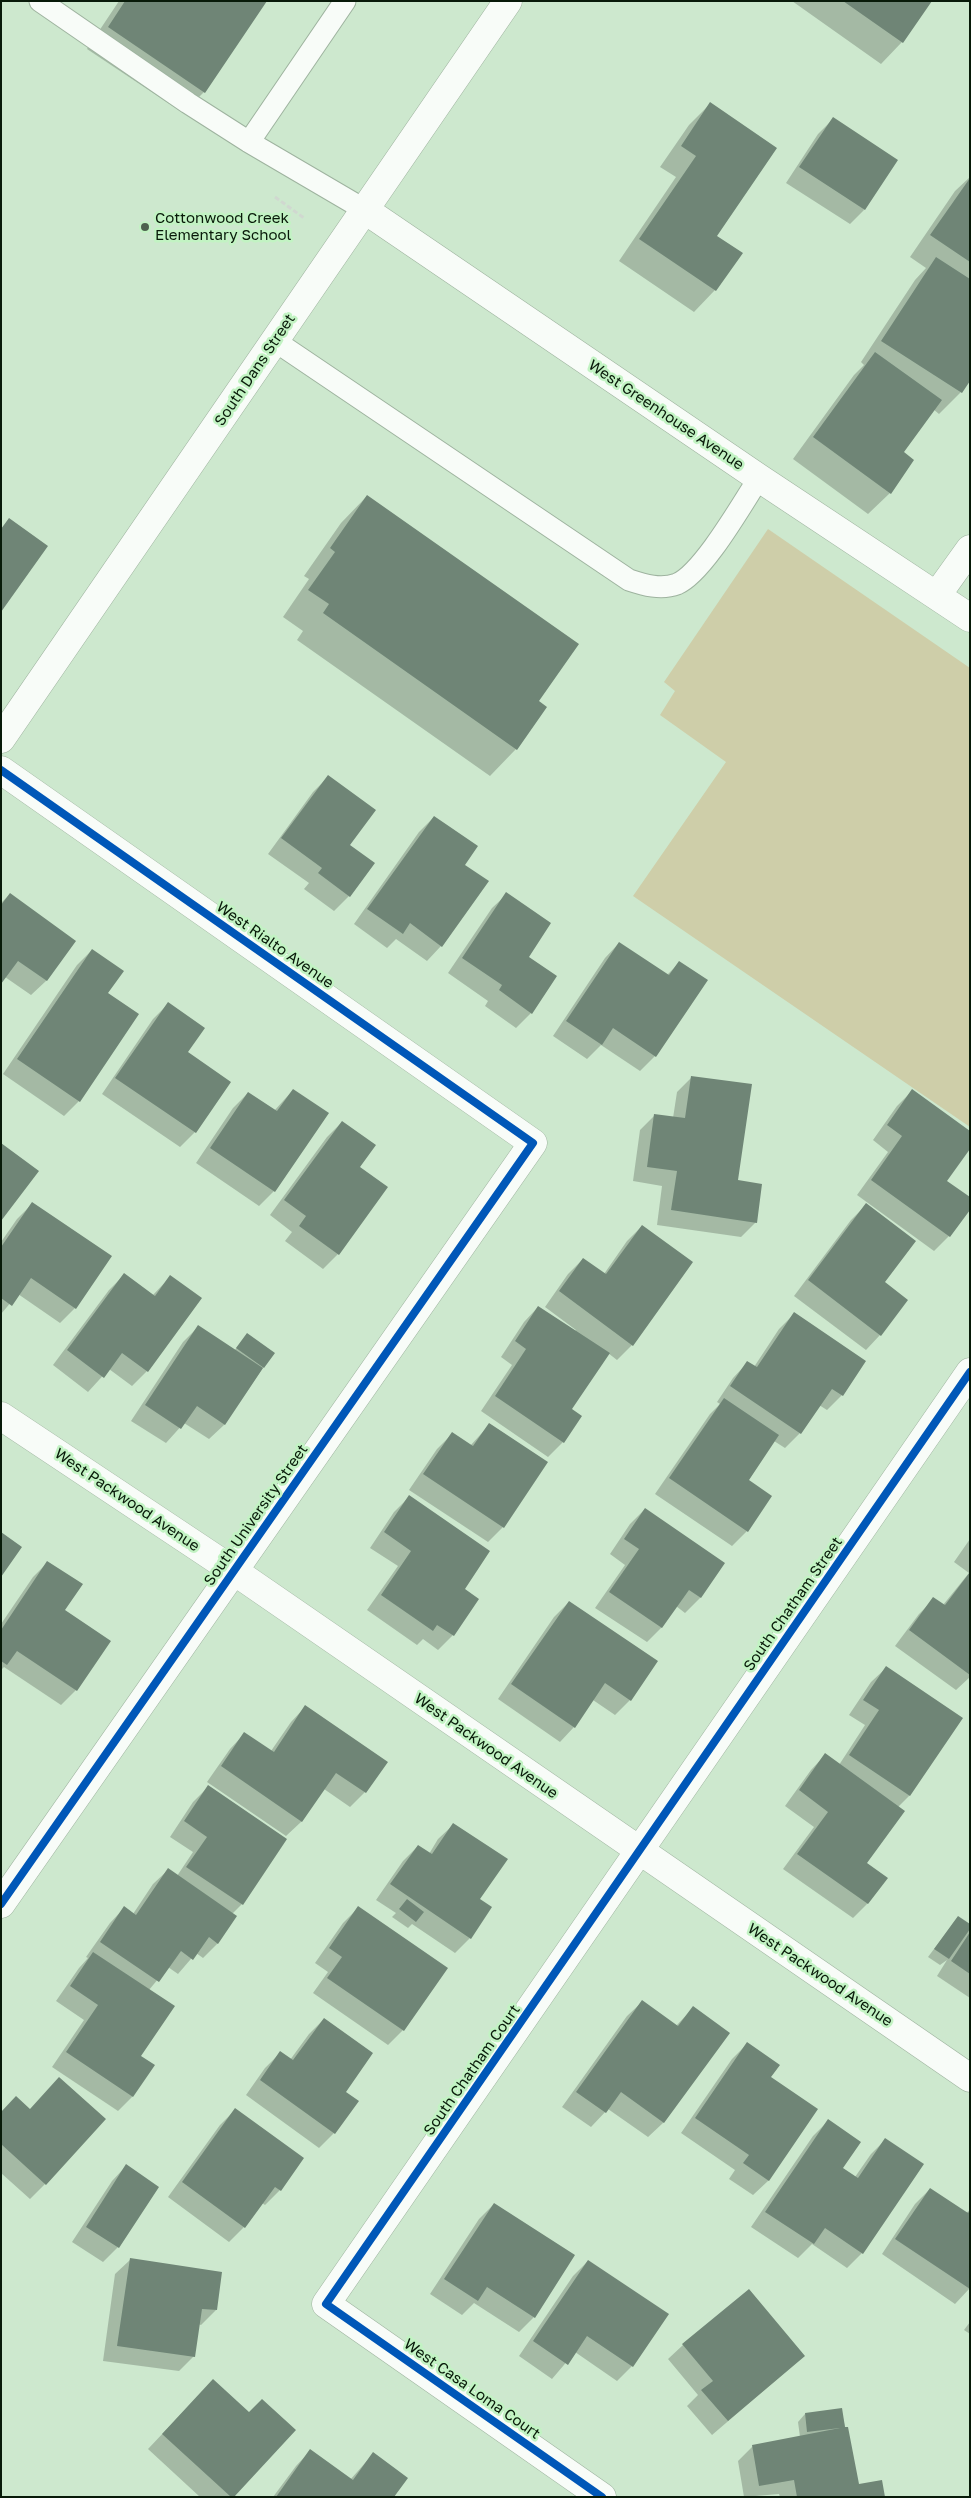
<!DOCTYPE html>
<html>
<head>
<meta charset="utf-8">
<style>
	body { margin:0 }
	#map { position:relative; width:971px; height:2498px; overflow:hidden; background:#cde8ce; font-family:"Golos Text",sans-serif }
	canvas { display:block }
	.frame { position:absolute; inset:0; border:2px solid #081a09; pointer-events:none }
</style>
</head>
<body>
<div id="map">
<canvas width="971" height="2498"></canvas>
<div class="frame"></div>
</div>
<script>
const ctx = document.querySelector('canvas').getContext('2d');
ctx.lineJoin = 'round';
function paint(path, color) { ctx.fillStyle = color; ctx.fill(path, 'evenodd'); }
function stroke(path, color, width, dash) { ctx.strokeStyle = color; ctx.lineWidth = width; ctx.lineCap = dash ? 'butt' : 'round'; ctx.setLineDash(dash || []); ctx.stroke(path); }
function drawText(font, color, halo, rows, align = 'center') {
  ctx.font = font + ' "Golos Text",sans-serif'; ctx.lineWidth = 5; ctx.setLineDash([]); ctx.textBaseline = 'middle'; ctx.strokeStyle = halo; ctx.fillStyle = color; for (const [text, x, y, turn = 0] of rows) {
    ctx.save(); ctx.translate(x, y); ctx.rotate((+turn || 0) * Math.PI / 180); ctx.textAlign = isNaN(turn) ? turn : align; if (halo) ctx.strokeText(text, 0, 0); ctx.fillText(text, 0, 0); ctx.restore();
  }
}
paint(new Path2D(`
	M 768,529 L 970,668 L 970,1127 L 633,896 L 726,762 L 660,715 L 675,691 L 664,682 Z`), '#cecea9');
paint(new Path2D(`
	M 119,1 L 266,1 L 204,92 L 183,113 L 87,49 Z
	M 792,1 L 931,1 L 902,42 L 881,64 Z
	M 710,104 L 716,236 L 741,253 L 715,290 L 694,312 L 619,261 L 676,177 L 660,167 L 689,125 Z
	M 833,119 L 864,210 L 850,224 L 786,183 L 818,134 Z
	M 970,177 L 970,378 L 961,392 L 939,414 L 933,409 L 902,452 L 890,493 L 868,514 L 793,459 L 854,375 L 864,365 L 861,362 L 915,280 L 926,268 L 910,257 L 955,191 Z
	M 367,496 L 537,702 L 516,749 L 490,776 L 297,640 L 303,631 L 283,617 L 309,579 L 304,576 L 341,523 Z
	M 328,777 L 349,896 L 334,911 L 304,889 L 309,883 L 268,854 L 313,792 Z
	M 434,817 L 463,865 L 441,946 L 427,961 L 396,939 L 387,948 L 354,924 L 419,832 Z
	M 10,894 L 75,941 L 46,981 L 31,995 L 5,977 L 1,982 L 1,903 Z
	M 507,894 L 527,957 L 531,1013 L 516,1028 L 485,1006 L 488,1001 L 448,973 L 492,908 Z
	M 619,943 L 667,975 L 679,963 L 706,980 L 655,1056 L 640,1071 L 601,1045 L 587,1059 L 553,1036 L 605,958 Z
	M 92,950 L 107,993 L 79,1101 L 64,1116 L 3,1074 L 77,965 Z
	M 168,1004 L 186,1053 L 195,1132 L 180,1147 L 102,1094 L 153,1019 Z
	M 692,1077 L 756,1222 L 741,1237 L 657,1225 L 662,1186 L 633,1181 L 640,1130 L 655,1115 L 673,1118 L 677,1092 Z
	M 293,1090 L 327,1113 L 274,1191 L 259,1206 L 196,1163 L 233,1108 L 248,1093 L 274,1111 Z
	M 912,1091 L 945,1181 L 949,1236 L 934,1251 L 857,1195 L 888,1152 L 873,1140 L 897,1106 Z
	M 342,1122 L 358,1167 L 338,1254 L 323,1269 L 285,1241 L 292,1232 L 270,1215 L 327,1137 Z
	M 32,1204 L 75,1308 L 60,1323 L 18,1294 L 1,1314 L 1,1242 L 17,1219 Z
	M 866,1205 L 883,1282 L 880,1335 L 866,1350 L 794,1296 L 851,1220 Z
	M 642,1226 L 632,1345 L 617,1360 L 608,1353 L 570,1410 L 563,1442 L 548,1457 L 481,1411 L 512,1365 L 501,1357 L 524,1322 L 538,1307 L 575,1331 L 576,1330 L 545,1307 L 568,1274 L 583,1259 L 604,1274 L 627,1241 Z
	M 124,1275 L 152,1296 L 170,1277 L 147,1371 L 132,1386 L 109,1369 L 88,1392 L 53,1365 L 109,1290 Z
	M 794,1314 L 864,1361 L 842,1395 L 827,1410 L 819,1405 L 800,1433 L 785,1448 L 774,1441 L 748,1481 L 747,1531 L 732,1546 L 655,1494 L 710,1414 L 720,1404 L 717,1402 L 733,1378 L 747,1363 L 754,1367 L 779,1329 Z
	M 198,1327 L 234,1351 L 247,1335 L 273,1353 L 224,1425 L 209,1439 L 184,1423 L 166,1443 L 131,1421 L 183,1342 Z
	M 490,1424 L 546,1462 L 503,1527 L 488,1542 L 409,1490 L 437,1449 L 452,1434 L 470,1446 Z
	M 409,1497 L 463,1589 L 477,1599 L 453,1635 L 438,1650 L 423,1639 L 417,1645 L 367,1610 L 398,1566 L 370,1548 L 394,1512 Z
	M 645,1509 L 724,1563 L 700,1598 L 685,1613 L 676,1606 L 662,1627 L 647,1642 L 595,1608 L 625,1565 L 610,1554 L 630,1524 Z
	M 970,1539 L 970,1677 L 956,1690 L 895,1646 L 919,1614 L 934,1599 L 943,1605 L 969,1573 L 954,1562 Z
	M 48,1562 L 63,1610 L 76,1690 L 61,1705 L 4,1667 L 1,1670 L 1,1624 L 33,1577 Z
	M 569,1602 L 630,1700 L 615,1715 L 593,1700 L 574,1727 L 560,1742 L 498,1699 L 554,1617 Z
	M 886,1668 L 962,1718 L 909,1796 L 898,1807 L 865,1863 L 886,1878 L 867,1904 L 853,1918 L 783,1869 L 814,1827 L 785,1806 L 811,1770 L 825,1755 L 839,1765 L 865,1725 L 849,1715 L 871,1682 Z
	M 305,1707 L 365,1792 L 350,1807 L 324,1789 L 301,1822 L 286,1836 L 207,1782 L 230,1749 L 244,1734 L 271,1751 L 291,1722 Z
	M 208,1787 L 242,1904 L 232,1914 L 218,1943 L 203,1958 L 196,1953 L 178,1974 L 168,1967 L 149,1990 L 132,2097 L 118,2111 L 52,2067 L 84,2020 L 56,2001 L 79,1968 L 88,1958 L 86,1957 L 110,1923 L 124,1908 L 133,1914 L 153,1884 L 168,1870 L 177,1876 L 193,1852 L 170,1837 L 193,1802 Z
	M 453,1825 L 479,1900 L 470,1938 L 455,1953 L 412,1924 L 408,1928 L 392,1917 L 396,1913 L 376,1900 L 403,1861 L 418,1846 L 429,1854 L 438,1839 Z
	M 358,1908 L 403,2030 L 388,2045 L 313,1993 L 328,1972 L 315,1963 L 343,1923 Z
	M 958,1917 L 970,1926 L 970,1998 L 937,1976 L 947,1960 L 940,1965 L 928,1957 Z
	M 642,2002 L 676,2026 L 693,2008 L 728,2033 L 663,2123 L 648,2137 L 608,2109 L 591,2127 L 562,2107 L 627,2016 Z
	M 324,2019 L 344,2092 L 334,2133 L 319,2148 L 246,2095 L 265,2068 L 280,2053 L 290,2060 L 309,2034 Z
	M 747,2044 L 769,2078 L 816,2110 L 768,2181 L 753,2195 L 729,2179 L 735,2170 L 681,2133 L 732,2059 Z
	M 235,2110 L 280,2190 L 265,2205 L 262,2203 L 244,2227 L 229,2242 L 168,2197 L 220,2125 Z
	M 1,2112 L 45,2184 L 30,2199 L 1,2173 Z
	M 828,2121 L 841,2168 L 855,2177 L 871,2154 L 886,2139 L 862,2253 L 847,2268 L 812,2244 L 798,2258 L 751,2227 L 813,2136 Z
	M 126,2166 L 158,2187 L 118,2247 L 103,2262 L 72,2242 L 112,2181 Z
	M 930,2189 L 966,2213 L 970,2210 L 970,2288 L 955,2304 L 882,2254 L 915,2204 Z
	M 494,2204 L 534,2317 L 519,2332 L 474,2303 L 462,2315 L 430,2294 L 479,2219 Z
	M 130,2260 L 216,2310 L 201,2325 L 198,2324 L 194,2356 L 179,2371 L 103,2361 L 115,2274 Z
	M 588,2261 L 632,2366 L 617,2381 L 575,2352 L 552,2379 L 519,2356 L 573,2276 Z
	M 970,2322 L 970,2334 L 964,2330 Z
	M 683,2345 L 804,2356 L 712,2435 L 687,2406 L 698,2395 L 668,2359 Z
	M 199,2395 L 233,2497 L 200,2497 L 148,2449 Z
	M 841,2409 L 858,2486 L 884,2497 L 780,2497 L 779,2494 L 744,2497 L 738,2461 L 753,2446 L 800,2437 L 798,2422 L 805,2414 Z
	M 310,2451 L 350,2480 L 373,2454 L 393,2497 L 273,2497 L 296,2466 Z`), '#0003');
paint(new Path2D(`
	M 125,1 L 267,1 L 205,93 L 108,27 Z
	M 843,1 L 932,1 L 903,43 Z
	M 710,102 L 777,148 L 717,236 L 743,253 L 716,291 L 639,239 L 696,156 L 681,146 Z
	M 833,117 L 898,160 L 865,210 L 799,167 Z
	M 970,178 L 970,262 L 930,235 Z
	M 936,257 L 970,279 L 970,381 L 962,393 L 881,341 Z
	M 875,352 L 942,400 L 904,452 L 914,460 L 891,494 L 813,437 Z
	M 367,495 L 579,644 L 539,701 L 547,707 L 517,750 L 323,613 L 329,604 L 308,590 L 335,552 L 330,548 Z
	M 9,518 L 48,546 L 1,612 L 1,529 Z
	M 328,775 L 376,810 L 350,845 L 375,863 L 350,897 L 318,873 L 322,868 L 281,838 Z
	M 434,816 L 478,846 L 465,865 L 489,881 L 442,947 L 410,923 L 403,934 L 367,909 Z
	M 506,892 L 551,923 L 529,957 L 557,976 L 532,1014 L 499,990 L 502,985 L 462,958 Z
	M 10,893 L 76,941 L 47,981 L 18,961 L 1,984 L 1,905 Z
	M 619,942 L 669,975 L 679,961 L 708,980 L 656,1057 L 613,1028 L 602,1045 L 566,1021 Z
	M 92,949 L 124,971 L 108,993 L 139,1014 L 80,1102 L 17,1059 Z
	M 168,1002 L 205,1028 L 188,1052 L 231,1082 L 196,1133 L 115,1078 Z
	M 691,1076 L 752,1084 L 738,1180 L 762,1184 L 757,1223 L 671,1210 L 677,1171 L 647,1167 L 654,1114 L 685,1118 Z
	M 293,1089 L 329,1113 L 275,1192 L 210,1148 L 248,1092 L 277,1111 Z
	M 912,1089 L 970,1131 L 970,1149 L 947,1181 L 970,1197 L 970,1210 L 950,1237 L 871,1180 L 902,1136 L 887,1125 Z
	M 342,1121 L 376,1145 L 360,1167 L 388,1187 L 339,1255 L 299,1226 L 306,1216 L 284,1200 Z
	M 1,1143 L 39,1171 L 1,1221 Z
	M 32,1202 L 112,1256 L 76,1309 L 31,1278 L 12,1306 L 1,1298 L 1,1247 Z
	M 866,1203 L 916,1241 L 885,1282 L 908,1300 L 881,1336 L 808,1280 Z
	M 642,1225 L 693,1262 L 633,1346 L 559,1291 L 583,1258 L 606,1274 Z
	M 124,1273 L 155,1296 L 170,1275 L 202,1298 L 148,1372 L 122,1353 L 104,1378 L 67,1350 Z
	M 538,1306 L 610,1353 L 572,1409 L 582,1416 L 564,1443 L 495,1396 L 526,1349 L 515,1341 Z
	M 794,1312 L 866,1361 L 843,1396 L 832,1389 L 801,1434 L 730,1386 L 747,1361 L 757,1367 Z
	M 198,1325 L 263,1368 L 225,1425 L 197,1406 L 181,1429 L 145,1405 Z
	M 247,1333 L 275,1353 L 264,1368 L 236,1348 Z
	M 724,1398 L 779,1435 L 749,1480 L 772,1496 L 748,1532 L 669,1478 Z
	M 489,1423 L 548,1462 L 504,1528 L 423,1474 L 452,1432 L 473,1446 Z
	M 409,1495 L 490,1551 L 465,1589 L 479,1599 L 454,1636 L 437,1625 L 433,1631 L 381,1595 L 411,1551 L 384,1532 Z
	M 645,1508 L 725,1563 L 701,1598 L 689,1590 L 662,1628 L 609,1592 L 639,1549 L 624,1539 Z
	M 1,1532 L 22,1547 L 1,1577 Z
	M 47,1561 L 83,1584 L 65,1610 L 111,1641 L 77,1691 L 17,1651 L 7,1665 L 1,1661 L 1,1630 Z
	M 970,1572 L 970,1675 L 909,1630 L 933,1597 L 945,1605 Z
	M 569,1601 L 658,1661 L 631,1701 L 605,1683 L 575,1728 L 511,1684 Z
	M 886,1666 L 963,1718 L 910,1796 L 849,1755 L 879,1710 L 863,1700 Z
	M 305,1705 L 388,1762 L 366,1793 L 336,1773 L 302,1822 L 221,1766 L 244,1732 L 274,1752 Z
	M 825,1753 L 905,1811 L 867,1863 L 888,1878 L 868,1904 L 797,1854 L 828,1812 L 799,1790 Z
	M 208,1785 L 287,1839 L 243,1905 L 186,1867 L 207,1837 L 184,1821 Z
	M 453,1823 L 508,1859 L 480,1899 L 492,1907 L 471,1939 L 390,1884 L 418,1845 L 432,1854 Z
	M 168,1868 L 237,1916 L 218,1944 L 209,1937 L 193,1960 L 181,1951 L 159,1982 L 100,1942 L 124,1906 L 136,1915 Z
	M 407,1899 L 424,1912 L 416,1922 L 399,1909 Z
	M 358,1906 L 448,1968 L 404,2031 L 327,1978 L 342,1957 L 329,1948 Z
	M 958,1916 L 970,1924 L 970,1929 L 949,1959 L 934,1949 Z
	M 970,1932 L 970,1974 L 951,1961 Z
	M 93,1952 L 175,2006 L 141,2056 L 155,2065 L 133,2097 L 66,2052 L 98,2005 L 70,1986 Z
	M 642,2000 L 678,2026 L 693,2006 L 730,2033 L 664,2123 L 621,2092 L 606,2113 L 576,2092 Z
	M 324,2018 L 373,2053 L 346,2092 L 359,2101 L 335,2134 L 260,2080 L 280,2051 L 293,2060 Z
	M 747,2042 L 780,2065 L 771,2077 L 818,2109 L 769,2181 L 743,2163 L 749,2155 L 695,2118 Z
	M 59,2077 L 106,2119 L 46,2185 L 1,2144 L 1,2112 L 16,2096 L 30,2109 Z
	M 235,2108 L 304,2158 L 281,2191 L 275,2187 L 245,2228 L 182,2182 Z
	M 828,2119 L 861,2142 L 843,2168 L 858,2178 L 885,2138 L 924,2164 L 863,2254 L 825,2228 L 814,2244 L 765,2212 Z
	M 126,2164 L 159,2187 L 119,2248 L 86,2227 Z
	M 930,2188 L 968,2213 L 970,2211 L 970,2289 L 895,2239 Z
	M 494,2203 L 575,2255 L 535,2318 L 487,2287 L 478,2301 L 444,2279 Z
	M 130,2258 L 222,2272 L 217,2310 L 202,2309 L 195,2357 L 117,2346 Z
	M 588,2260 L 669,2314 L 633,2367 L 587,2336 L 568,2365 L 533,2341 Z
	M 749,2289 L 805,2356 L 728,2421 L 701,2390 L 713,2381 L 682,2344 Z
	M 213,2379 L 249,2412 L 262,2399 L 296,2430 L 234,2497 L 231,2497 L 162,2434 Z
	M 842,2408 L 845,2427 L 848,2427 L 859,2484 L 882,2480 L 885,2497 L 797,2497 L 794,2480 L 759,2486 L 752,2445 L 840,2428 L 807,2432 L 805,2413 Z
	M 310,2449 L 353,2480 L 373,2452 L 408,2478 L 394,2497 L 276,2497 Z`), '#6f8576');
const service = new Path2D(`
	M 40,1 L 188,103 L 249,142
	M 345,1 L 249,142 L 365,210
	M 275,341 L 629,580 C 644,585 661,590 677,584 C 703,573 742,504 759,478`);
const minor = new Path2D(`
	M 365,210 L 759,478 L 970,618
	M 937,595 L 970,549
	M 1,739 L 508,1
	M 1,770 L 533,1143 L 1,1904
	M 1,1416 L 234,1571 L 970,2078
	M 602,2497 L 326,2304 L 970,1372`);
stroke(service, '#9eb39f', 23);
stroke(minor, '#9eb39f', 29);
stroke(new Path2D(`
	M 275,197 L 304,218`), '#d0d8d0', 3, [5, 2.5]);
stroke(service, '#f8fcf8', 21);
stroke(minor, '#f8fcf8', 28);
stroke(new Path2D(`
	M 1,770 L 533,1143 L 1,1904
	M 602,2497 L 326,2304 L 970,1372`), '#0057b8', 8);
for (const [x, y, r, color] of [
	[145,227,5,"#4d624e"]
]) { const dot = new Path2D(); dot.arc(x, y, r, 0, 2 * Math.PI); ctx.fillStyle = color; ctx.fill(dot); stroke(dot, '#c2f3c3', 2); }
drawText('15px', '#081a09', '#c2f3c3', [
	["Cottonwood Creek",155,218],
	["Elementary School",155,235]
], 'left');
drawText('15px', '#081a09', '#c2f3c3', [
	["South Dans Street",255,370,-56],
	["West Greenhouse Avenue",666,415,34],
	["West Rialto Avenue",275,945,35],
	["West Packwood Avenue",127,1500,34],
	["South University Street",256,1515,-55],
	["South Chatham Street",793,1604,-55],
	["West Packwood Avenue",486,1746,35],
	["West Packwood Avenue",820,1975,34],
	["South Chatham Court",472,2070,-55],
	["West Casa Loma Court",472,2389,35]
]);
</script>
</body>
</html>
